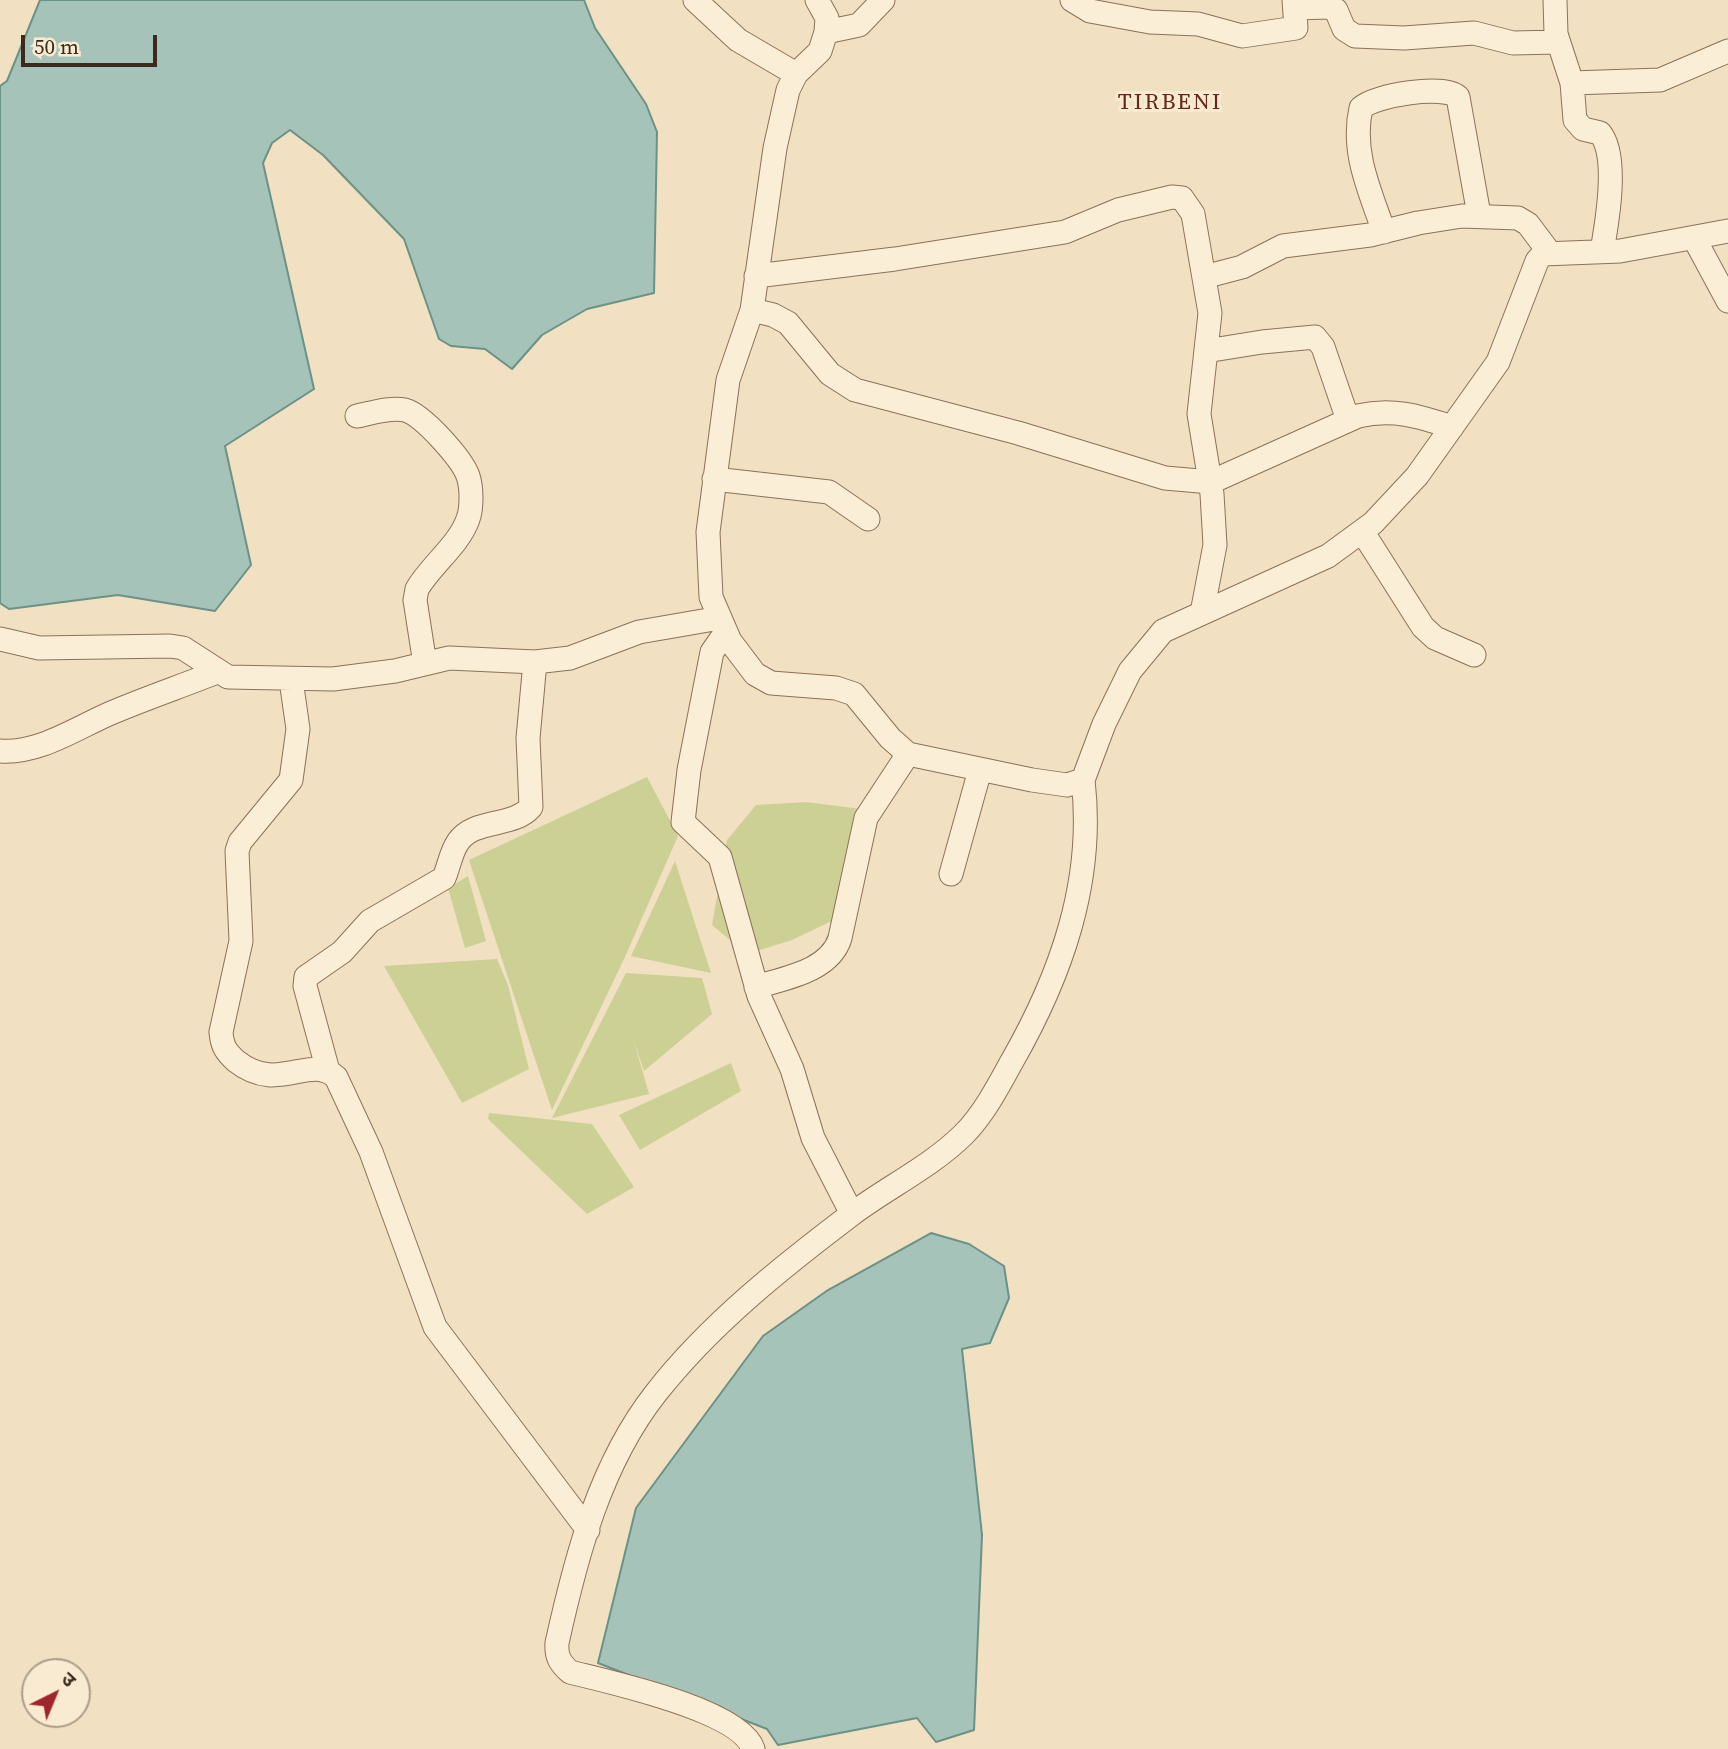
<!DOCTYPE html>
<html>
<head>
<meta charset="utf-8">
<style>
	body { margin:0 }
	#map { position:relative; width:1728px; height:1749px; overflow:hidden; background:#f1e0c2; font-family:"Source Serif 4","Noto Sans Devanagari",serif }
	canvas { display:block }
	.north { position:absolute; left:21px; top:1658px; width:70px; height:70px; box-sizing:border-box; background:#f8ebd2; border:2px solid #ac9e8a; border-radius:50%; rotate:43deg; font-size:19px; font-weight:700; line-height:28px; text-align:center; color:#3b2a1d }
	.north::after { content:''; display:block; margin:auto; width:24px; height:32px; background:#9f242b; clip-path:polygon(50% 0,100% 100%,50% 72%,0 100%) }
	.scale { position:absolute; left:21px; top:35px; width:136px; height:32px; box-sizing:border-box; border:4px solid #3b2a1d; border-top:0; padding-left:9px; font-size:21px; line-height:24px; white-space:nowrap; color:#3b2a1d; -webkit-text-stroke:5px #f8ebd2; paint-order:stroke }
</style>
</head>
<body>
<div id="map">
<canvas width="1728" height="1749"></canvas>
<div class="north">उ</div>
<div class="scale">50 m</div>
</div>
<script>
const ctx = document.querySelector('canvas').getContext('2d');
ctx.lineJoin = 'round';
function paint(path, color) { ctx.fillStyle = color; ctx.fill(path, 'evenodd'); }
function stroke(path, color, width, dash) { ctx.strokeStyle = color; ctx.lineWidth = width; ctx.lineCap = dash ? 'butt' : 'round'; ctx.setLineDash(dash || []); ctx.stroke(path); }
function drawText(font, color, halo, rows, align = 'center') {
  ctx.font = font + ' "Source Serif 4",serif'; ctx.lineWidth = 6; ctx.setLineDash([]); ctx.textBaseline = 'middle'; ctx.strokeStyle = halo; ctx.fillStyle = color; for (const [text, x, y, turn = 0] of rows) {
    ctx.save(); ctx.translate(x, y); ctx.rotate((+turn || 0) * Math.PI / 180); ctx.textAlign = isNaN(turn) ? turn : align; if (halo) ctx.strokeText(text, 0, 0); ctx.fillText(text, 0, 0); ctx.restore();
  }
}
paint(new Path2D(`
	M 647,777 L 678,836 L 624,959 L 552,1110 L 469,860 Z
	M 806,802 L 862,809 L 838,918 L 792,940 L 747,954 L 712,925 L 727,840 L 756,805 Z
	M 675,861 L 711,973 L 631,956 Z
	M 468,876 L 486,941 L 465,948 L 448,888 Z
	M 497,959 L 508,985 L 529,1069 L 462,1103 L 384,966 Z
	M 626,973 L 702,978 L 712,1014 L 644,1071 L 633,1038 L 649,1094 L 552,1118 Z
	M 731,1063 L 741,1091 L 640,1150 L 619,1115 Z
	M 489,1113 L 592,1124 L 634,1187 L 587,1214 L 488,1119 Z`), '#ccd095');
const water = new Path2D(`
	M 40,0 L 584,0 L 595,28 L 646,104 L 657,132 L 654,293 L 587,309 L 542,335 L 512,369 L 485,349 L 451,346 L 439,339 L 404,239 L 323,155 L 290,130 L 272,143 L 263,163 L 314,389 L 225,446 L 251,565 L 215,611 L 118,595 L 9,609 L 0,603 L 0,86 L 7,81 Z
	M 931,1233 L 969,1244 L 1004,1266 L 1009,1298 L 990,1343 L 962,1349 L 982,1535 L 974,1730 L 936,1742 L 917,1718 L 778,1745 L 767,1729 L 598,1663 L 636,1508 L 763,1336 L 828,1290 Z`);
paint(water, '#a5c3b9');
stroke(water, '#6b9286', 2);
const minor = new Path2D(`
	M 695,0 L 738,40 L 796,74
	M 817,0 L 827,18 L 826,32 L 820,51 L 796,74 L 788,90 L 775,148 L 752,310 L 728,380 L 708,532 L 711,597 L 730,641 L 755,674 L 771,683 L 836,688 L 854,694 L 890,738 L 908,754 L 1032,780 L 1067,785 L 1083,780 L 1104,724 L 1130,671 L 1163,631 L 1328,556 L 1373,523 L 1417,476 L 1498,362 L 1537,261 L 1543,254 L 1620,251 L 1728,231
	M 1072,0 L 1090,11 L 1150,22 L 1198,24 L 1242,36 L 1296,28 L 1294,0
	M 1555,0 L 1556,34 L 1572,83 L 1575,120 L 1583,129 L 1600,133 C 1619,156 1607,223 1602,251
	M 1295,8 L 1328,7 L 1336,10 L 1344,29 L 1355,36 L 1404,38 L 1474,33 L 1513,43 L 1558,42
	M 826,32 L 859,25 L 883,0
	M 1572,83 L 1660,80 L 1728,51
	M 1384,232 C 1370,191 1351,152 1361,108 C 1375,95 1444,84 1458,97 L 1479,215
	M 1694,238 L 1728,301
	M 756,276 L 895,259 L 1065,232 L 1118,210 L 1172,197 L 1182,198 L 1193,214 L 1210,313 L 1199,414 L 1212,494 L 1215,545 L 1202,613
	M 1204,277 L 1242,267 L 1283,246 L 1370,235 L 1418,223 L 1462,216 L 1518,218 L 1528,224 L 1549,252
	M 752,310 L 773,315 L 788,323 L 830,374 L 855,390 L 1018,433 L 1165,478 L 1211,482 L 1358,416 C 1392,408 1419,416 1452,427
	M 1206,351 L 1262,342 L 1315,337 L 1323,347 L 1348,420
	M 357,416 C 372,413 390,407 405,410 C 423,415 462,459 468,476 C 472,488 472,508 468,519 C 459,545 431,565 417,589 L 415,600 L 425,664
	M 714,479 L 829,492 L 868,519
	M 1362,531 L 1423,627 L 1435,638 L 1474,655
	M 726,632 L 712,652 L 689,770 L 683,822 L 720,857 L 759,996 L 792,1069 L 813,1138 L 852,1214
	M 0,639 L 39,648 L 170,646 L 183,648 L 228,677 L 333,679 L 395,671 L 449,658 L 535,662 L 570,658 L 639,632 L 720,618
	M 291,680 L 298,729 L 291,780 L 240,842 L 237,851 L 241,941 L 221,1032 C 222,1046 226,1052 236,1061 C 279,1095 309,1053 336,1077 L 371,1152 L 435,1327 L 588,1530
	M 0,751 C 39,754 76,728 111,713 C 146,698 182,686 217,672
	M 951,874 L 980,770
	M 756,987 C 785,978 830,971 840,938 L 866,818 L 908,754
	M 328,1071 L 305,986 L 306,977 L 342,952 L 370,921 L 444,878 C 449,866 451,852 458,842 C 474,818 513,828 531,807 L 528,738 L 535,662
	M 753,1749 C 741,1710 609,1682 570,1672 C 560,1663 556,1657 557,1643 C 576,1557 600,1464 656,1393 C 710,1324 782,1267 852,1214 C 888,1187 932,1166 964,1134 C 983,1115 998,1087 1011,1063 C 1061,976 1095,881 1083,780`);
stroke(minor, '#8c7158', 25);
stroke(minor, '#fbeed6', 23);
ctx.letterSpacing = '2px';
drawText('23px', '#6a261a', '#f8ebd2', [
	["TIRBENI",1170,103]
]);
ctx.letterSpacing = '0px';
</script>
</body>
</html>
